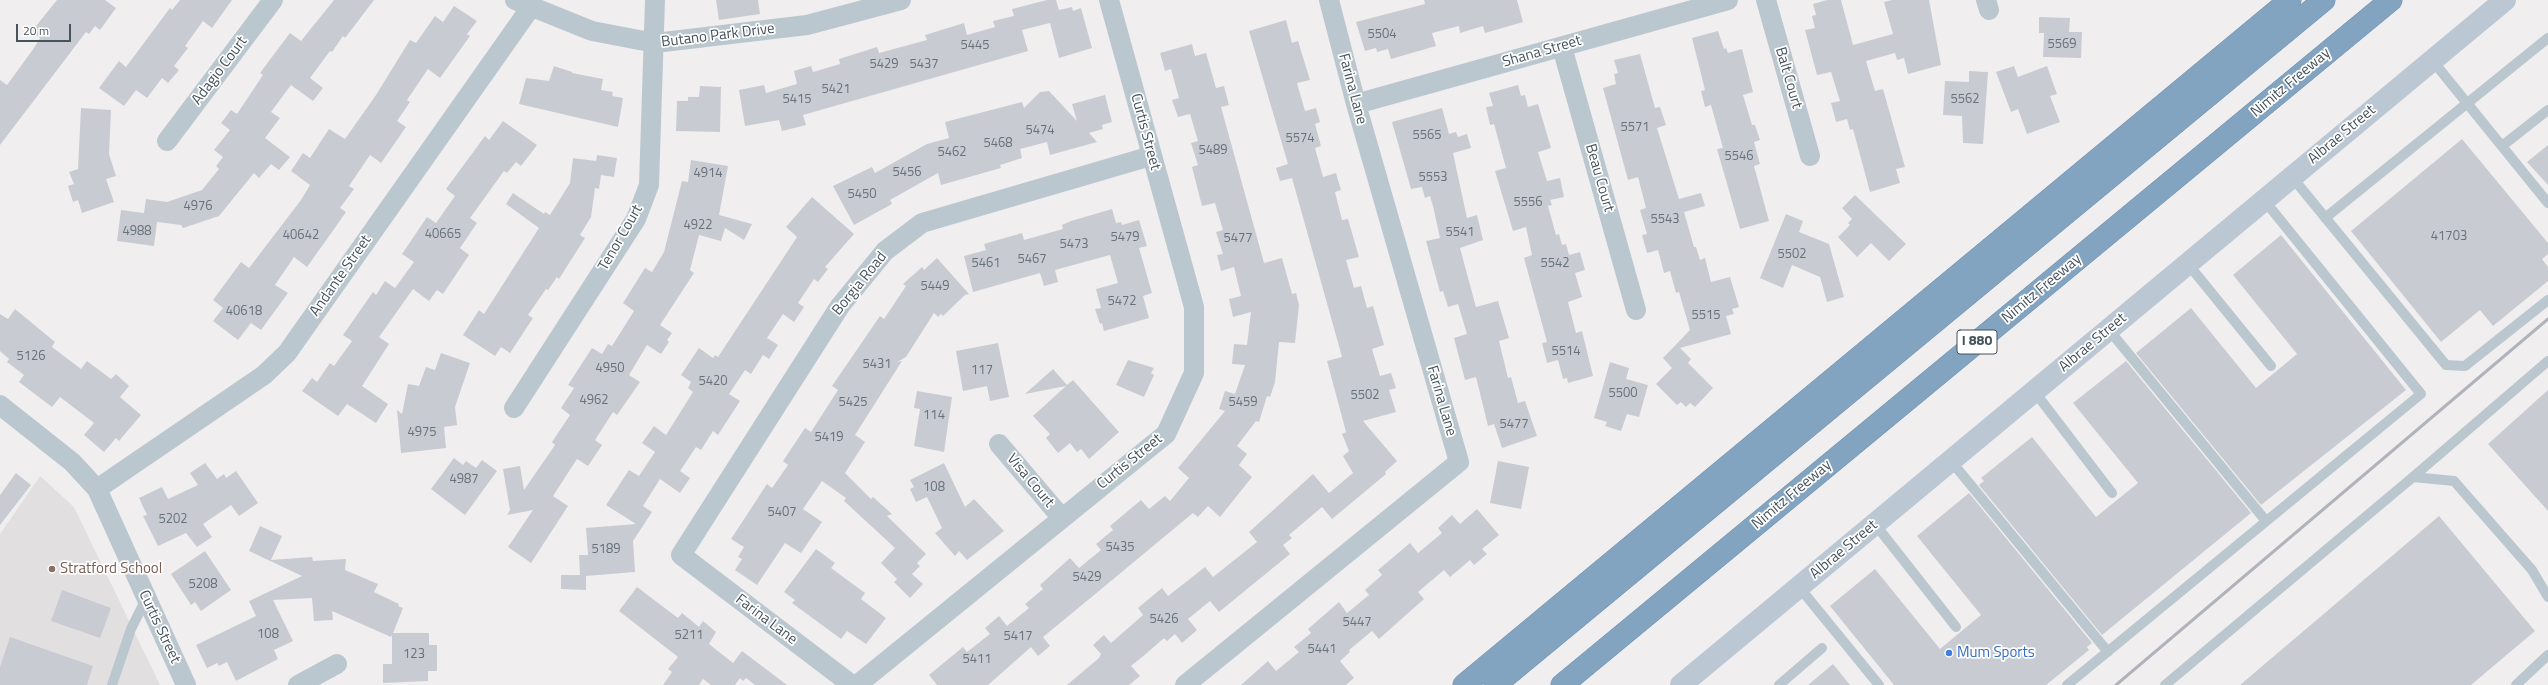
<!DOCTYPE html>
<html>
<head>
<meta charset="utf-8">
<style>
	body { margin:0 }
	#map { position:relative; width:2548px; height:685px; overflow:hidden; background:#f1eeef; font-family:"Titillium Web",sans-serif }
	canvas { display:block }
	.scale { position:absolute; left:16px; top:24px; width:55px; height:18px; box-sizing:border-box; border:2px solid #45535d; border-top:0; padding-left:5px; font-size:12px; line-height:14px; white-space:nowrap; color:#45535d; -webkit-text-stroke:3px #fff; paint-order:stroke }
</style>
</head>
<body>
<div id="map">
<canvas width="2548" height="685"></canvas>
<div class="scale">20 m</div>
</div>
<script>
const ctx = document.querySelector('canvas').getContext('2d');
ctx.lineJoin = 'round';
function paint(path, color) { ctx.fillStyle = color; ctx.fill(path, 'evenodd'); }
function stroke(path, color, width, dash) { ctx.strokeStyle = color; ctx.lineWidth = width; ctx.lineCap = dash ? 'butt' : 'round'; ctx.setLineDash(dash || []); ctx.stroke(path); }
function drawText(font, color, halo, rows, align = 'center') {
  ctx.font = font + ' "Titillium Web",sans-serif'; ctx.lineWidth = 3.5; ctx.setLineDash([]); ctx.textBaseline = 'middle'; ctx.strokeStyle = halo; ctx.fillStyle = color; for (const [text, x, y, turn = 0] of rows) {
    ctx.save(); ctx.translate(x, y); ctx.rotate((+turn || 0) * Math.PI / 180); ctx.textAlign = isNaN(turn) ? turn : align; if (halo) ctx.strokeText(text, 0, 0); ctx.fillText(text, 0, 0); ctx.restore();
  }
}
paint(new Path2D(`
	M 40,476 L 74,507 L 160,685 L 0,685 L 0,534 Z`), '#e2dfe1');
paint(new Path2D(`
	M 57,0 L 105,0 L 116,8 L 100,30 L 95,26 L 89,34 L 86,32 L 0,145 L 0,80 L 7,85 L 34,48 L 40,38 L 32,31 Z
	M 180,0 L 232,0 L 212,28 L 203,21 L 185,46 L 188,48 L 174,66 L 179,70 L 168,83 L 162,78 L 147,98 L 136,90 L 124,106 L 99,88 L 119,61 L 126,67 L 170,8 L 172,10 Z
	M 334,0 L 374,0 L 345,38 L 343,36 L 332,52 L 330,51 L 310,78 L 323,88 L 313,101 L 291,85 L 271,112 L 280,118 L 265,138 L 290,157 L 279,170 L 271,164 L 259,178 L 254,173 L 219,216 L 183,228 L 181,225 L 157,222 L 154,246 L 117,241 L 121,210 L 144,213 L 146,199 L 167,202 L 202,190 L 219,169 L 216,166 L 223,157 L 214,150 L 230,130 L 221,123 L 231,110 L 237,114 L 263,75 L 260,73 L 290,33 L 301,41 Z
	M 716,0 L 758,0 L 760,14 L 719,20 Z
	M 1047,0 L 1056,0 L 1059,10 L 1072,7 L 1073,11 L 1081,8 L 1092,48 L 1059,58 L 1050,23 L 1022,30 L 1028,51 L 803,115 L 806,125 L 782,131 L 779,120 L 745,126 L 739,90 L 764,85 L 766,93 L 797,84 L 794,71 L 811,66 L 813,72 L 840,64 L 839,59 L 877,47 L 879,53 L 927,40 L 925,35 L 964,23 L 967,35 L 995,27 L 993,21 L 1014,16 L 1012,9 Z
	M 1424,0 L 1517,0 L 1523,22 L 1485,33 L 1483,26 L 1460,33 L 1459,26 L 1432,33 L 1436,46 L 1391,59 L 1388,49 L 1377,52 L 1376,48 L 1365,51 L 1356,22 L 1425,4 Z
	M 1827,0 L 1841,0 L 1853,45 L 1893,34 L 1884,2 L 1892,0 L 1929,0 L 1941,65 L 1908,74 L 1904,58 L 1897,60 L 1895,53 L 1866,61 L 1875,91 L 1883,89 L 1905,167 L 1896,169 L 1900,183 L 1870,192 L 1853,129 L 1850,130 L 1847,119 L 1836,122 L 1831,103 L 1840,101 L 1831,72 L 1817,75 L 1805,30 L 1815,28 L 1812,16 L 1816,15 L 1813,4 Z
	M 454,6 L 477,21 L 467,34 L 470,36 L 440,78 L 428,69 L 407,100 L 410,102 L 397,121 L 406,127 L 381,163 L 370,155 L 349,186 L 354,189 L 340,208 L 346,212 L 332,232 L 307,267 L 294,257 L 275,285 L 288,293 L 261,330 L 251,323 L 238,340 L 213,321 L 223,308 L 213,300 L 241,262 L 249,268 L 301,200 L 310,185 L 291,171 L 303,153 L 310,158 L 329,129 L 345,139 L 376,95 L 410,40 L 416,43 L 435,16 L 443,22 Z
	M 2039,17 L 2070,18 L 2069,32 L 2082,32 L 2081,58 L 2043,57 L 2044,33 L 2039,33 Z
	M 1286,20 L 1292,43 L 1298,41 L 1310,80 L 1297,83 L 1305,111 L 1316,108 L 1320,122 L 1315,124 L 1321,146 L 1315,148 L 1323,177 L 1336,173 L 1341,190 L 1335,192 L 1342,220 L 1348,219 L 1359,257 L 1346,260 L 1354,288 L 1361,286 L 1367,308 L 1373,306 L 1384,345 L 1372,349 L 1380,376 L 1391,373 L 1396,388 L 1389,390 L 1396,412 L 1363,421 L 1397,461 L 1385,472 L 1386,474 L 1332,519 L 1322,507 L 1289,535 L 1292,538 L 1283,545 L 1290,554 L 1219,612 L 1210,601 L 1188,619 L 1197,630 L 1182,643 L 1175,634 L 1167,641 L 1164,638 L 1147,653 L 1131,666 L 1140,676 L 1129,685 L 1067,685 L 1099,658 L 1101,654 L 1093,645 L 1104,635 L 1111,643 L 1143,615 L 1138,608 L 1162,588 L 1168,596 L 1205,567 L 1213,577 L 1257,542 L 1249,532 L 1313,474 L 1329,493 L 1353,473 L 1343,456 L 1349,451 L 1342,434 L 1346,432 L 1327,361 L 1342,357 L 1292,178 L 1280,181 L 1276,168 L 1288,164 L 1249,31 Z
	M 1718,31 L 1724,49 L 1726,48 L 1728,53 L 1742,49 L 1753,92 L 1743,95 L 1752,125 L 1755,125 L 1760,140 L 1754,142 L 1760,164 L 1754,166 L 1769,221 L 1740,229 L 1717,149 L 1723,148 L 1711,105 L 1705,107 L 1701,91 L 1705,90 L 1692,38 Z
	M 1192,44 L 1195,56 L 1206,53 L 1216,88 L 1224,86 L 1229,105 L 1221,107 L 1264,263 L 1282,258 L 1292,294 L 1296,293 L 1299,305 L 1295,343 L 1279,342 L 1275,382 L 1270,397 L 1267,396 L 1259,422 L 1256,421 L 1237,446 L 1247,454 L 1239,465 L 1252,477 L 1220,517 L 1208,506 L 1198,517 L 1193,513 L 1088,600 L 1043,637 L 1050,646 L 1038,656 L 1031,647 L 988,685 L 937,685 L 929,675 L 963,647 L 967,652 L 990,634 L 985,628 L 999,616 L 1007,626 L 1029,608 L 1025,604 L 1043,589 L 1040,585 L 1070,558 L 1079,568 L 1101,550 L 1096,544 L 1113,530 L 1110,526 L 1141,500 L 1149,509 L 1165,496 L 1170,501 L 1189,478 L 1178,468 L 1225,411 L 1219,409 L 1225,391 L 1235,394 L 1245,365 L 1232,364 L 1234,344 L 1247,345 L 1251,312 L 1233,317 L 1229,299 L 1241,296 L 1234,267 L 1221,271 L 1217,255 L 1223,254 L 1216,232 L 1223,230 L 1215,203 L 1202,206 L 1192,167 L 1198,165 L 1191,143 L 1198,141 L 1190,114 L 1178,117 L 1172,100 L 1179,98 L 1171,69 L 1165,71 L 1160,53 Z
	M 1640,54 L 1655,108 L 1660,107 L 1666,125 L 1657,128 L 1679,199 L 1701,193 L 1705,206 L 1684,212 L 1694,247 L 1696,247 L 1700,260 L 1705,258 L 1711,282 L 1730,277 L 1739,307 L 1732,309 L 1734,314 L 1726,316 L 1731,334 L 1680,348 L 1691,359 L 1688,363 L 1713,388 L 1695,407 L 1690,403 L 1686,407 L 1681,402 L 1677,405 L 1656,384 L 1672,368 L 1663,358 L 1690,330 L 1679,292 L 1676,293 L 1670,271 L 1664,273 L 1658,250 L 1647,253 L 1642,235 L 1647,234 L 1640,210 L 1646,208 L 1638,177 L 1628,180 L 1603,88 L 1616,84 L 1614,74 L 1618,73 L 1614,60 Z
	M 554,66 L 572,72 L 572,73 L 603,79 L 601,90 L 613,92 L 612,96 L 623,98 L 618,127 L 519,104 L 526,78 L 549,81 Z
	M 2014,66 L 2018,77 L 2047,66 L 2057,94 L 2050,96 L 2060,122 L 2027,134 L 2018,109 L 2011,112 L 1996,72 Z
	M 1969,71 L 1988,72 L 1983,144 L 1963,143 L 1962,116 L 1943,115 L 1945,81 L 1969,82 Z
	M 1518,85 L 1521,96 L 1525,95 L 1528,107 L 1538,104 L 1551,148 L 1538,152 L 1547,181 L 1560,178 L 1564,197 L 1550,200 L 1552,205 L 1548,206 L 1556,235 L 1559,234 L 1562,245 L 1566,244 L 1569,255 L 1580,252 L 1585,270 L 1575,273 L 1582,297 L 1568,302 L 1576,333 L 1582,331 L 1593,376 L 1568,383 L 1567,378 L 1563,379 L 1558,360 L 1547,363 L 1542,343 L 1547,342 L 1524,258 L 1532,255 L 1526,227 L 1513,231 L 1495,171 L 1506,168 L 1494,124 L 1490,125 L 1486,107 L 1493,106 L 1489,93 Z
	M 700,86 L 721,87 L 720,132 L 676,131 L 677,101 L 688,101 L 688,97 L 699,97 Z
	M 1049,91 L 1077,121 L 1072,104 L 1105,95 L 1112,122 L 1102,125 L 1103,129 L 1089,133 L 1097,142 L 1050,155 L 1047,142 L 1020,149 L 1022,158 L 1000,165 L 1001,168 L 941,185 L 938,173 L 890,200 L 892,204 L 854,225 L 833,186 L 872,167 L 875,173 L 927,144 L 949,138 L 945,122 L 1022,102 L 1024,108 L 1040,92 Z
	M 81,108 L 111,110 L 109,154 L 116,176 L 106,179 L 114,202 L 82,213 L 78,200 L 73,202 L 68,186 L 74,184 L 69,172 L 78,169 Z
	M 1442,108 L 1449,134 L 1456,132 L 1458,137 L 1467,134 L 1471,148 L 1453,153 L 1467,218 L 1477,215 L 1483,240 L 1460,248 L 1476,307 L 1498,301 L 1509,338 L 1499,341 L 1508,378 L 1511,377 L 1518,403 L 1525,401 L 1537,436 L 1502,448 L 1494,424 L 1488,426 L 1476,377 L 1465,380 L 1454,338 L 1467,334 L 1458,304 L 1448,307 L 1443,291 L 1440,292 L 1426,241 L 1440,238 L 1433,206 L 1430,196 L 1425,198 L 1422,187 L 1411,189 L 1392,122 Z
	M 503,121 L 537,145 L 521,166 L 516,162 L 507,173 L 504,171 L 470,218 L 477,223 L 460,248 L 469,255 L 443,294 L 437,290 L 429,301 L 413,289 L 379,337 L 389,344 L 362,386 L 388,404 L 376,423 L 347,404 L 338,416 L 302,391 L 312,378 L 317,382 L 330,363 L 334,366 L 352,341 L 343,335 L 373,292 L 376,295 L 385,281 L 395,288 L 414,262 L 402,254 L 427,217 L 436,223 L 455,196 L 446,189 L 485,136 L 489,140 Z
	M 2462,139 L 2548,243 L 2548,254 L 2542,259 L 2548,267 L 2548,281 L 2493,326 L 2480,310 L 2441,342 L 2351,231 Z
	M 2548,145 L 2548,185 L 2527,162 Z
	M 597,155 L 617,158 L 614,177 L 601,175 L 599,189 L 595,188 L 591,217 L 580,235 L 585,238 L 559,279 L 557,277 L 548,290 L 546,289 L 528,315 L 533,318 L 510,353 L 501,347 L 495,356 L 463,335 L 479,310 L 484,314 L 539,228 L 506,204 L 513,193 L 544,214 L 545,212 L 550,215 L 570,183 L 573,158 L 596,161 Z
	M 691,160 L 728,166 L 719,215 L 752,224 L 744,240 L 725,228 L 721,241 L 699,235 L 690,270 L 694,273 L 660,325 L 672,333 L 667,340 L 669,342 L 661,354 L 647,345 L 629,375 L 640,382 L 617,415 L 613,412 L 595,440 L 602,445 L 588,466 L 577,459 L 553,496 L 568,506 L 531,563 L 508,547 L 533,510 L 507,515 L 510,510 L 503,469 L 520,466 L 524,490 L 555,445 L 552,442 L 570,415 L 561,408 L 574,388 L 568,385 L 592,348 L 602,354 L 608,344 L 612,346 L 634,311 L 623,303 L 645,268 L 652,272 L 664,252 L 682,181 L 688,182 Z
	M 1855,195 L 1906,244 L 1889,261 L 1871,243 L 1857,257 L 1838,237 L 1850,225 L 1848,223 L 1852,219 L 1842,208 Z
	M 812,197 L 854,234 L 825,267 L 828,269 L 818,282 L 814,279 L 798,303 L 804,307 L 794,322 L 783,314 L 767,338 L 778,345 L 769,359 L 763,355 L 751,374 L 745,370 L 729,394 L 740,401 L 718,435 L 713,431 L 701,450 L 696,447 L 680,471 L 690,478 L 680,493 L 660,479 L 643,506 L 652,512 L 633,541 L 635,572 L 586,576 L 586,590 L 561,589 L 561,575 L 580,575 L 579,555 L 588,555 L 586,528 L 636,524 L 606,505 L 629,470 L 639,476 L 655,452 L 642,443 L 654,426 L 666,435 L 693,392 L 688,388 L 691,382 L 681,375 L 699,348 L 713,358 L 715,355 L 718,357 L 797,237 L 786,227 Z
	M 1112,209 L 1116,223 L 1121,222 L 1122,225 L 1139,220 L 1147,246 L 1139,248 L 1152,293 L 1143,296 L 1149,318 L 1104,331 L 1102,323 L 1100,324 L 1095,309 L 1101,308 L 1096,289 L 1118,283 L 1110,255 L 1055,270 L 1058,282 L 1044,286 L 1040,273 L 973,292 L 964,256 L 986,250 L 984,244 L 1022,233 L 1024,240 L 1063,229 L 1062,225 L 1071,221 Z
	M 1786,214 L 1803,221 L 1799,232 L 1829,244 L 1844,297 L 1827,302 L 1820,277 L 1792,265 L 1783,288 L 1760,278 Z
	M 2281,235 L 2406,390 L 2261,505 L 2136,353 L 2191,308 L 2256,388 L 2297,354 L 2233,275 Z
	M 937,258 L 969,294 L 965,295 L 943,316 L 941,314 L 938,317 L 934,313 L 906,357 L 897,362 L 902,361 L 855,435 L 865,442 L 845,473 L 871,499 L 873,497 L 892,514 L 887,516 L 926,554 L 917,563 L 920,566 L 912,574 L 923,584 L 910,598 L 894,582 L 897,579 L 881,563 L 895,548 L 844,501 L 846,498 L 822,481 L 803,509 L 822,522 L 801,553 L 785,543 L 757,585 L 735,570 L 742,559 L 738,557 L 744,547 L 731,539 L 767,484 L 772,488 L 788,465 L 783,461 L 805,428 L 811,432 L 838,390 L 832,386 L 880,316 L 884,319 L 906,286 L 903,284 L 922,267 L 924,270 Z
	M 15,309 L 55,342 L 52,347 L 81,369 L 87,361 L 111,379 L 116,374 L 129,386 L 120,397 L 141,415 L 119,441 L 116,438 L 104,452 L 84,435 L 94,423 L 60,397 L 52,407 L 19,382 L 24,375 L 7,362 L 9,359 L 0,351 L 0,314 L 8,319 Z
	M 998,343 L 1009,397 L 990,401 L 987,386 L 963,391 L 956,351 Z
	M 441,353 L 470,363 L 455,407 L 457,425 L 444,427 L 446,448 L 401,453 L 397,410 L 402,414 L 408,384 L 419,386 L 426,367 L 435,370 Z
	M 1128,360 L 1154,368 L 1151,373 L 1154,375 L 1144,397 L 1116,385 Z
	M 2126,361 L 2251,513 L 2102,635 L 1979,485 L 1984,481 L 1981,478 L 2032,437 L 2096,517 L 2138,483 L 2073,403 Z
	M 1610,362 L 1629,368 L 1626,379 L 1648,385 L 1639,417 L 1627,414 L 1621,431 L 1605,426 L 1607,422 L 1594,418 Z
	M 1053,369 L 1067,385 L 1073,380 L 1119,432 L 1089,459 L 1081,449 L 1077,452 L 1070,443 L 1058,453 L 1046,438 L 1050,434 L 1033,416 L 1066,386 L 1025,394 Z
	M 2548,390 L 2548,511 L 2488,444 Z
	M 917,391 L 952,397 L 944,452 L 914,446 L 920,409 L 914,408 Z
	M 454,458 L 463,465 L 466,461 L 476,468 L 482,460 L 497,471 L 465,515 L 431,489 Z
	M 1498,461 L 1529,467 L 1521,509 L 1490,503 Z
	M 205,463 L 217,479 L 224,474 L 226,478 L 236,471 L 258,503 L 239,516 L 231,505 L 203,524 L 212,537 L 197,547 L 186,533 L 158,546 L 143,516 L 147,515 L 139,498 L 162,487 L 168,499 L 198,485 L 190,473 Z
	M 944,463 L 965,507 L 974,499 L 1004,531 L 967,560 L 959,551 L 955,556 L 935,533 L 942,528 L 927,497 L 916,502 L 910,489 L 914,487 L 910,480 Z
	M 16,473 L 31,485 L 0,525 L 0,495 Z
	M 1969,493 L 2092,643 L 2087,647 L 2089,650 L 2046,685 L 1894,685 L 1830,606 L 1875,569 L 1940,649 L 1981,615 L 1917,536 Z
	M 1477,509 L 1499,535 L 1482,549 L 1487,554 L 1474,565 L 1470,560 L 1450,577 L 1444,570 L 1418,592 L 1424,599 L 1379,639 L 1372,631 L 1349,650 L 1350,652 L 1340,661 L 1354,678 L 1346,685 L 1241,685 L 1268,661 L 1276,671 L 1299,652 L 1294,647 L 1311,633 L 1308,629 L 1339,602 L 1347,613 L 1369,595 L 1365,590 L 1382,575 L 1378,570 L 1410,543 L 1418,553 L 1442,533 L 1438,528 L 1452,515 L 1460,524 Z
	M 2439,516 L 2535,631 L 2471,685 L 2240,685 Z
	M 260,526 L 282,536 L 271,560 L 312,557 L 313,561 L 346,559 L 345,570 L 378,584 L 374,592 L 399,604 L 398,606 L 403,608 L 393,633 L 429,633 L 429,645 L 437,645 L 437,671 L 428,671 L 428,681 L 383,683 L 383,664 L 392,664 L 392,635 L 391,637 L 332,611 L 333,620 L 314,621 L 312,598 L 273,600 L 293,641 L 274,650 L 278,659 L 236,681 L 227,662 L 219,666 L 217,663 L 207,668 L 196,645 L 256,616 L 249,601 L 302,576 L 249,551 Z
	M 816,549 L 835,563 L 831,568 L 865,593 L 861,599 L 886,618 L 866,644 L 847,631 L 841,639 L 792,603 L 795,600 L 784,592 Z
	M 205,551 L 231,590 L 201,611 L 195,602 L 191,605 L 171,574 Z
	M 637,587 L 678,618 L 682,613 L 699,627 L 703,621 L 716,632 L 709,644 L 733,663 L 742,651 L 787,685 L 755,685 L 746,678 L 743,681 L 740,678 L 735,685 L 711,685 L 703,679 L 699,685 L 663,685 L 672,672 L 668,669 L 678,657 L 619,611 Z
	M 62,590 L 111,608 L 100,638 L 51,621 Z
	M 10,637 L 93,666 L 87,685 L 0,685 L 0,667 Z
	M 1833,664 L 1850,685 L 1808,685 Z`), '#c8ccd2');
const highway = new Path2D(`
	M 1464,685 L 2290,0
	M 1495,685 L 2324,0
	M 1562,685 L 2391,0`);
stroke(highway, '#6e8fad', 23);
stroke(new Path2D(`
	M 2432,60 L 2548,203
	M 2502,146 L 2548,110
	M 2292,177 L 2446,365 L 2465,366 L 2548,300
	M 2325,218 L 2548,38
	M 2188,264 L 2271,366
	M 2109,330 L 2266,521
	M 2034,391 L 2112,493
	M 1951,461 L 2108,652
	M 2413,477 L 2548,361
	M 1875,524 L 1956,627
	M 1799,587 L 1879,685
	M 112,685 L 131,629 L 146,599
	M 1779,685 L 1822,648
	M 2067,685 L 2421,394 L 2264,200
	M 2165,685 L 2413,477 L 2454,481 L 2532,570 L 2548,597
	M 2516,685 L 2548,655`), '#bbc7cf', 10);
stroke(new Path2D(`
	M 515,0 L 592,31 L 655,43 L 807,25 L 901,0
	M 1766,0 L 1810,156
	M 1986,0 L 1989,10
	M 1562,47 L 1636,310
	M 1356,104 L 1728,0
	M 167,141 L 273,0
	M 0,405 L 72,462 L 97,489 L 186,685
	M 514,408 L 636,219 L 649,185 L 655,0
	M 999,444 L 1061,517
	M 97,489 L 264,375 L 287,353 L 531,7
	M 298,685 L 337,664
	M 852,685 L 681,555 L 840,306 L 885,251 L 922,223 L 1151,156
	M 857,685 L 1166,434 L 1194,373 L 1194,307 L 1109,0
	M 1185,685 L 1459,462 L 1356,104 L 1329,0`), '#bbc7cf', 20);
stroke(new Path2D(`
	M 1681,685 L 2505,0`), '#bbc8d4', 22);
stroke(highway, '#83a4c1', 22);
stroke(new Path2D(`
	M 2116,685 L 2548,319`), '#b0b4ba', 3);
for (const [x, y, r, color] of [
	[52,569,4,"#8d6e63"],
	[1949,653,4,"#3f7fe0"]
]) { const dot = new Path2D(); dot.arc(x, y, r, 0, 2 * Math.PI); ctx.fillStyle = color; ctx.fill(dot); stroke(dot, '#fff', 1.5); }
drawText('13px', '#66717a', null, [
	["5504",1382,35],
	["5569",2062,45],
	["5445",975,46],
	["5429",884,65],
	["5437",924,65],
	["5421",836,90],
	["5415",797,100],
	["5562",1965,100],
	["5571",1635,128],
	["5474",1040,131],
	["5565",1427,136],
	["5574",1300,139],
	["5468",998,144],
	["5489",1213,151],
	["5462",952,153],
	["5546",1739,157],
	["5456",907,173],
	["4914",708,174],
	["5553",1433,178],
	["5450",862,195],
	["5556",1528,203],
	["4976",198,207],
	["5543",1665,220],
	["4922",698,226],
	["4988",137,232],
	["5541",1460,233],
	["40665",443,235],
	["40642",301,236],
	["41703",2449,237],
	["5479",1125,238],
	["5477",1238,239],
	["5473",1074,245],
	["5502",1792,255],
	["5467",1032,260],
	["5461",986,264],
	["5542",1555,264],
	["5449",935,287],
	["5472",1122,302],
	["40618",244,312],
	["5515",1706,316],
	["5514",1566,352],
	["5126",31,357],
	["5431",877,365],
	["4950",610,369],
	["117",982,371],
	["5420",713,382],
	["5500",1623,394],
	["5502",1365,396],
	["4962",594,401],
	["5425",853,403],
	["5459",1243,403],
	["114",934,416],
	["5477",1514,425],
	["4975",422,433],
	["5419",829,438],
	["4987",464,480],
	["108",934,488],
	["5407",782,513],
	["5202",173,520],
	["5435",1120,548],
	["5189",606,550],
	["5429",1087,578],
	["5208",203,585],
	["5426",1164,620],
	["5447",1357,623],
	["108",268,635],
	["5211",689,636],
	["5417",1018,637],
	["5441",1322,650],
	["123",414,655],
	["5411",977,660]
]);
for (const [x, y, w] of [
	[1977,342,40]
]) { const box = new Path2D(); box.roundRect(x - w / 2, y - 12, w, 24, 3); ctx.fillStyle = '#fff'; ctx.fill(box); stroke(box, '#45535d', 1); }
drawText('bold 14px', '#45535d', null, [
	["I 880",1977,342]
]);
drawText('15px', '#45535d', '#fff', [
	["Butano Park Drive",718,36,-7],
	["Shana Street",1542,52,-16],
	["Adagio Court",220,71,-53],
	["Balt Court",1788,78,74],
	["Nimitz Freeway",2291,83,-40],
	["Farina Lane",1352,89,75],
	["Curtis Street",1145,132,75],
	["Albrae Street",2342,135,-40],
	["Beau Court",1599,178,74],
	["Tenor Court",621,238,-60],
	["Andante Street",341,276,-55],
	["Borgia Road",860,284,-51],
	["Nimitz Freeway",2042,289,-40],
	["Albrae Street",2093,343,-40],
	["Farina Lane",1441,401,74],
	["Curtis Street",1130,462,-39],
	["Visa Court",1030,481,50],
	["Nimitz Freeway",1792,495,-40],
	["Albrae Street",1844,550,-40],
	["Farina Lane",766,620,37],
	["Curtis Street",159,627,65]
]);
drawText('15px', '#785e54', '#fff', [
	["Stratford School",60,569]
], 'left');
drawText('15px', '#366cbe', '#fff', [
	["Mum Sports",1957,653]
], 'left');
</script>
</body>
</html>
